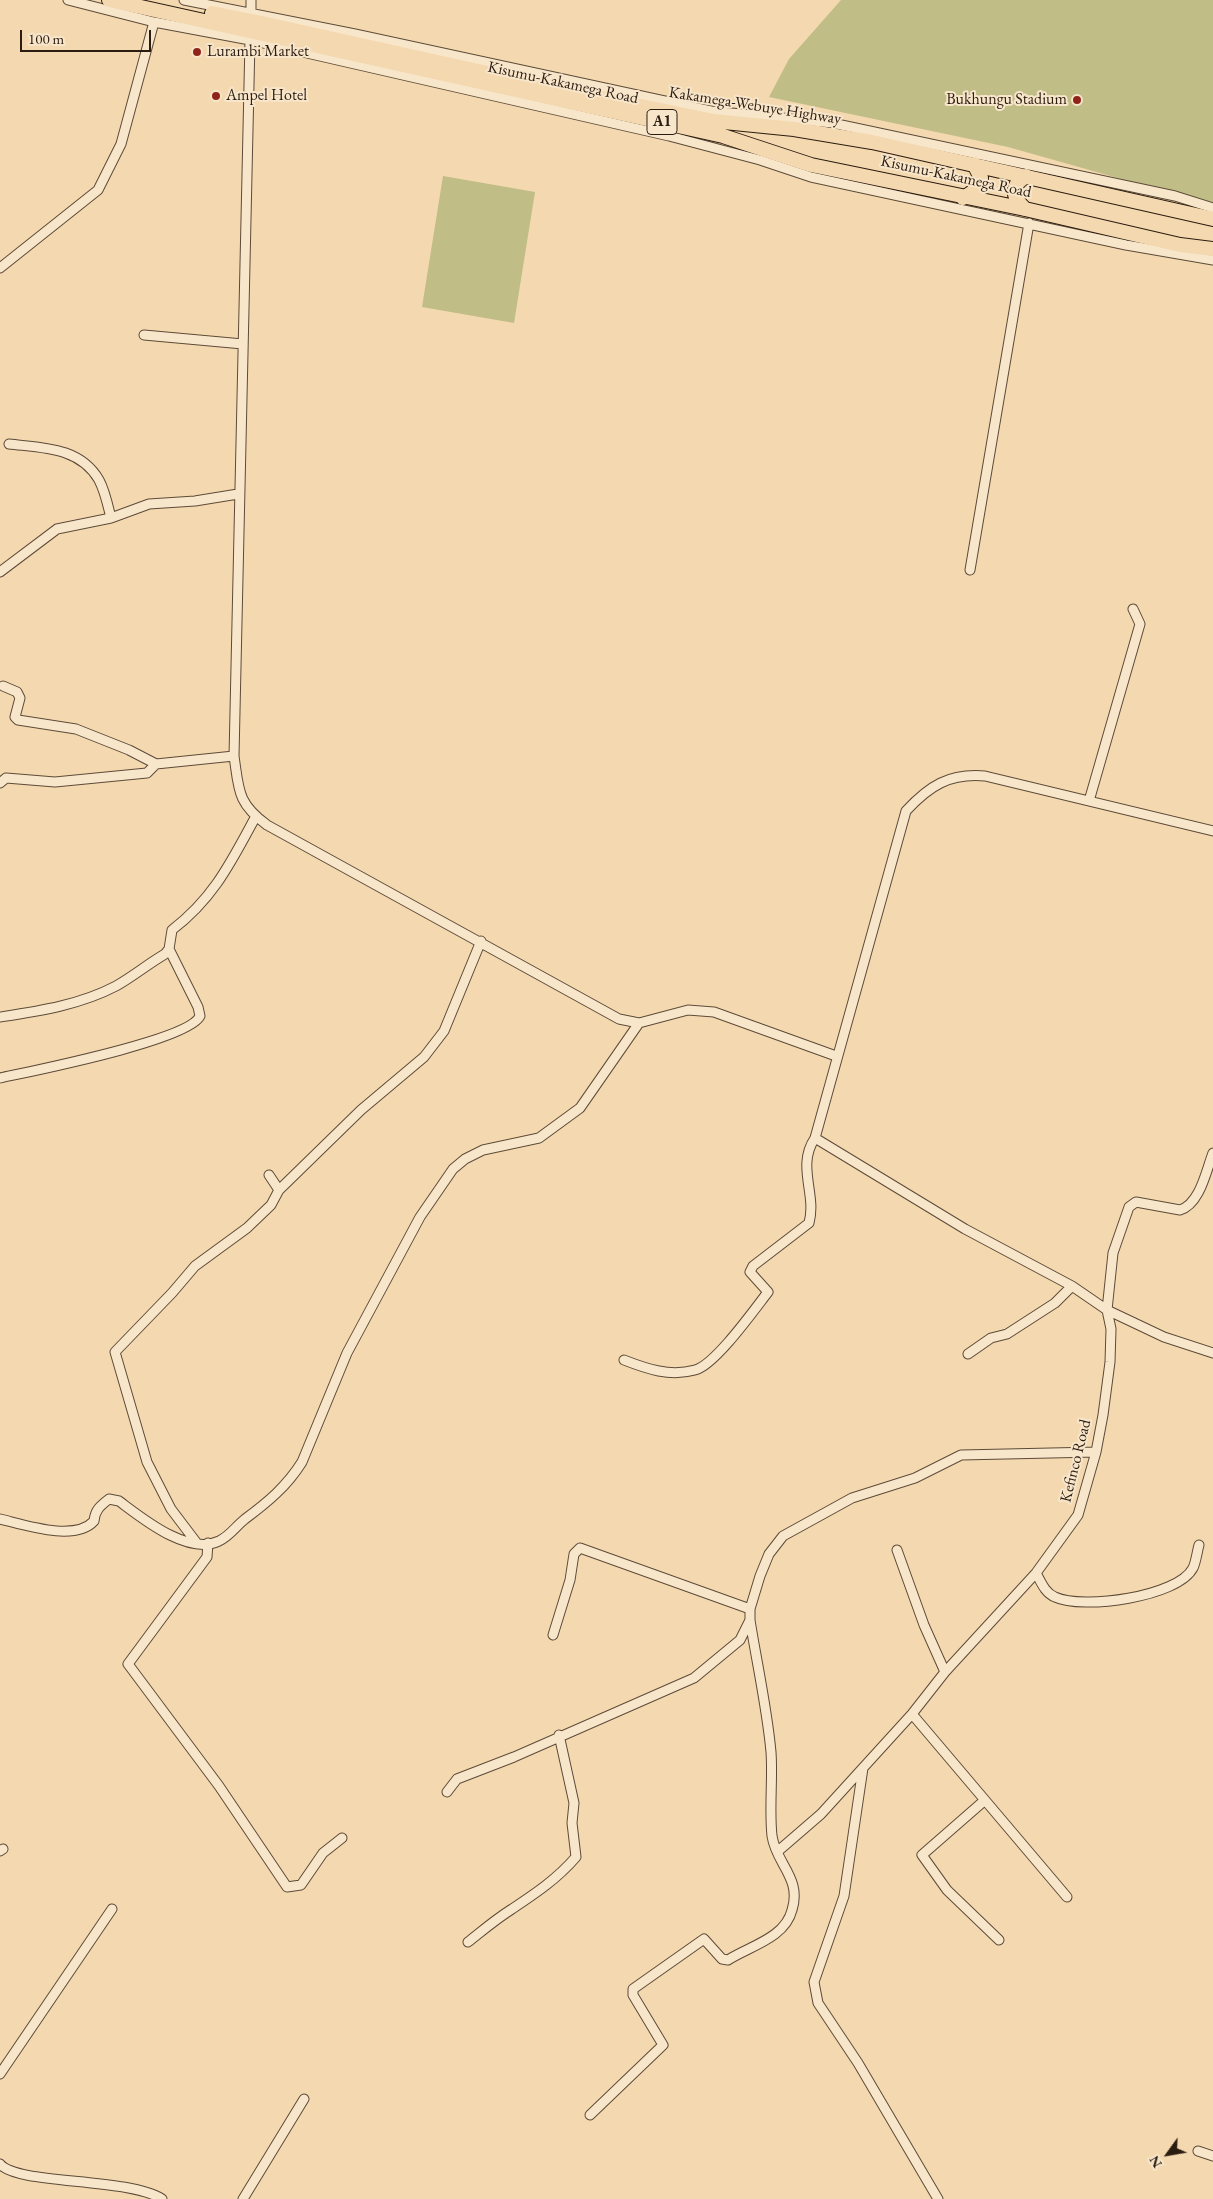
<!DOCTYPE html>
<html>
<head>
<meta charset="utf-8">
<style>
	body { margin:0 }
	#map { position:relative; width:1213px; height:2199px; overflow:hidden; background:#f4d8af; font-family:"EB Garamond",serif }
	canvas { display:block }
	.north { position:absolute; left:1143px; top:2129px; width:50px; height:50px; -webkit-text-stroke:4px #f8e6cb; paint-order:stroke; rotate:238deg; font-size:14px; font-weight:700; line-height:20px; text-align:center; color:#2b1c11 }
	.north::after { content:''; display:block; margin:auto; width:18px; height:22px; background:#2b1c11; clip-path:polygon(50% 0,100% 100%,50% 72%,0 100%) }
	.scale { position:absolute; left:20px; top:30px; width:131px; height:22px; box-sizing:border-box; border:2px solid #2b1c11; border-top:0; padding-left:6px; font-size:15px; line-height:18px; white-space:nowrap; color:#2b1c11; -webkit-text-stroke:4px #f8e6cb; paint-order:stroke }
</style>
</head>
<body>
<div id="map">
<canvas width="1213" height="2199"></canvas>
<div class="north">N</div>
<div class="scale">100 m</div>
</div>
<script>
const ctx = document.querySelector('canvas').getContext('2d');
ctx.lineJoin = 'round';
function paint(path, color) { ctx.fillStyle = color; ctx.fill(path, 'evenodd'); }
function stroke(path, color, width, dash) { ctx.strokeStyle = color; ctx.lineWidth = width; ctx.lineCap = dash ? 'butt' : 'round'; ctx.setLineDash(dash || []); ctx.stroke(path); }
function drawText(font, color, halo, rows, align = 'center') {
  ctx.font = font + ' "EB Garamond",serif'; ctx.lineWidth = 4; ctx.setLineDash([]); ctx.textBaseline = 'middle'; ctx.strokeStyle = halo; ctx.fillStyle = color; for (const [text, x, y, turn = 0] of rows) {
    ctx.save(); ctx.translate(x, y); ctx.rotate((+turn || 0) * Math.PI / 180); ctx.textAlign = isNaN(turn) ? turn : align; if (halo) ctx.strokeText(text, 0, 0); ctx.fillText(text, 0, 0); ctx.restore();
  }
}
paint(new Path2D(`
	M 841,0 L 1213,0 L 1213,205 L 1008,147 L 769,97 L 789,59 Z
	M 443,176 L 535,192 L 514,323 L 422,307 Z`), '#c0bd87');
const minor = new Path2D(`
	M 68,0 L 154,22 L 250,40 L 669,136 L 760,160 L 811,177 L 1126,245 L 1213,260
	M 184,0 L 355,34 L 711,111 L 832,123 L 1175,196 L 1213,208
	M 251,14 L 251,0
	M 250,40 L 234,756 C 239,790 237,803 267,825 L 619,1019 L 639,1023 L 688,1010 L 714,1012 L 836,1056
	M 0,268 L 98,190 L 121,144 L 154,22
	M 144,335 L 243,344
	M 9,444 C 43,448 80,447 99,480 C 105,491 108,506 111,518 L 149,504 L 195,501 L 238,494
	M 970,570 L 1029,223
	M 0,572 L 57,529 L 111,518
	M 3,686 L 17,692 L 20,698 L 15,717 L 18,720 L 76,729 L 129,750 L 156,764 L 234,756
	M 0,783 L 6,778 L 55,782 L 147,773 L 156,764
	M 1089,801 L 1140,624 L 1133,609
	M 0,1017 C 39,1011 80,1005 116,986 C 132,977 148,964 165,954 L 169,949 L 172,930 C 214,898 231,862 256,816
	M 0,1078 C 32,1071 189,1040 200,1016 L 198,1007 L 169,949
	M 815,1138 L 965,1229 L 1072,1286 L 1107,1310 L 1164,1337 L 1213,1353
	M 269,1175 L 279,1190
	M 968,1354 L 991,1338 L 1007,1334 L 1055,1303 L 1072,1286
	M 624,1360 C 647,1369 670,1377 695,1370 C 715,1365 754,1310 768,1292 L 750,1272 L 753,1266 L 809,1223 C 817,1194 796,1166 815,1138 L 906,811 C 929,786 949,773 985,776 L 1213,831
	M 0,1519 C 25,1525 75,1542 94,1521 C 95,1510 100,1506 109,1499 L 119,1501 C 142,1518 188,1556 219,1541 C 230,1536 236,1526 245,1519 C 268,1502 287,1486 302,1462 L 347,1353 L 420,1217 L 453,1169 L 465,1159 L 483,1150 L 539,1138 L 580,1108 L 639,1023
	M 196,1542 L 171,1509 L 147,1462 L 115,1352 L 172,1293 L 195,1266 L 247,1228 L 271,1205 L 279,1190 L 361,1110 L 424,1057 L 444,1031 L 481,941
	M 208,1543 L 207,1557 L 128,1664 L 219,1786 L 287,1887 L 301,1885 L 323,1853 L 342,1838
	M 897,1550 L 924,1625 L 945,1672
	M 1036,1573 C 1041,1582 1045,1593 1055,1597 C 1082,1610 1178,1597 1193,1568 C 1196,1562 1197,1552 1199,1545
	M 553,1635 L 570,1580 L 574,1554 L 580,1548 L 750,1609
	M 912,1714 L 1067,1897
	M 863,1768 L 844,1896 L 814,1982 L 818,2003 L 858,2063 L 938,2199
	M 447,1792 L 457,1779 L 514,1757 L 694,1678 L 740,1640 L 750,1620 L 750,1609 L 760,1576 L 769,1554 L 783,1536 L 852,1498 L 915,1478 L 961,1455 L 1096,1452
	M 985,1800 L 922,1855 L 947,1890 L 999,1940
	M 0,1851 L 3,1849
	M 777,1852 L 821,1814 L 912,1714 L 945,1672 L 1036,1573 L 1078,1515 L 1096,1452 L 1103,1415 L 1110,1362 L 1111,1329 L 1107,1310 L 1113,1253 L 1129,1207 L 1136,1202 L 1180,1210 C 1200,1204 1206,1171 1213,1153
	M 468,1942 C 482,1931 496,1919 512,1909 C 536,1893 557,1879 576,1857 L 572,1823 L 574,1803 L 559,1735
	M 0,2074 L 112,1909
	M 590,2115 L 663,2045 L 633,1995 L 633,1989 L 704,1939 L 722,1959 L 728,1960 C 750,1946 785,1938 792,1910 C 802,1878 776,1864 772,1836 C 769,1808 773,1779 771,1752 C 767,1708 757,1664 750,1620
	M 1198,2151 L 1213,2156
	M 0,2164 C 17,2185 127,2177 162,2199
	M 243,2199 L 304,2099`);
const trunk = new Path2D(`
	M 109,0 L 669,124 L 723,136 L 811,165 L 1025,209 L 1180,245 L 1213,249
	M 212,13 L 262,23 L 573,92 L 714,121 L 794,129 L 872,142 L 1213,219
	M 963,198 C 972,193 978,189 981,178 L 974,164
	M 1025,209 C 1012,197 1010,186 1026,176`);
stroke(minor, '#5d4b38', 11);
stroke(trunk, '#2b1c11', 16);
stroke(minor, '#f8e6cb', 9);
stroke(trunk, '#f4d8af', 14);
for (const [x, y, r, color] of [
	[197,52,5,"#8f2418"],
	[216,96,5,"#8f2418"],
	[1077,100,5,"#8f2418"]
]) { const dot = new Path2D(); dot.arc(x, y, r, 0, 2 * Math.PI); ctx.fillStyle = color; ctx.fill(dot); stroke(dot, '#f8e6cb', 2); }
for (const [x, y, w] of [
	[662,122,30]
]) { const box = new Path2D(); box.roundRect(x - w / 2, y - 12.5, w, 25, 4); ctx.fillStyle = '#f8e6cb'; ctx.fill(box); stroke(box, '#2b1c11', 1); }
drawText('bold 15px', '#2b1c11', null, [
	["A1",662,122]
]);
drawText('16px', '#2b1c11', '#f8e6cb', [
	["Lurambi Market",207,52],
	["Ampel Hotel",226,96],
	["Bukhungu Stadium",1067,100,"right"]
], 'left');
drawText('16px', '#2b1c11', '#f8e6cb', [
	["Kisumu-Kakamega Road",563,83,12],
	["Kakamega-Webuye Highway",755,106,9],
	["Kisumu-Kakamega Road",956,177,12],
	["Kefinco Road",1076,1461,-76]
]);
</script>
</body>
</html>
